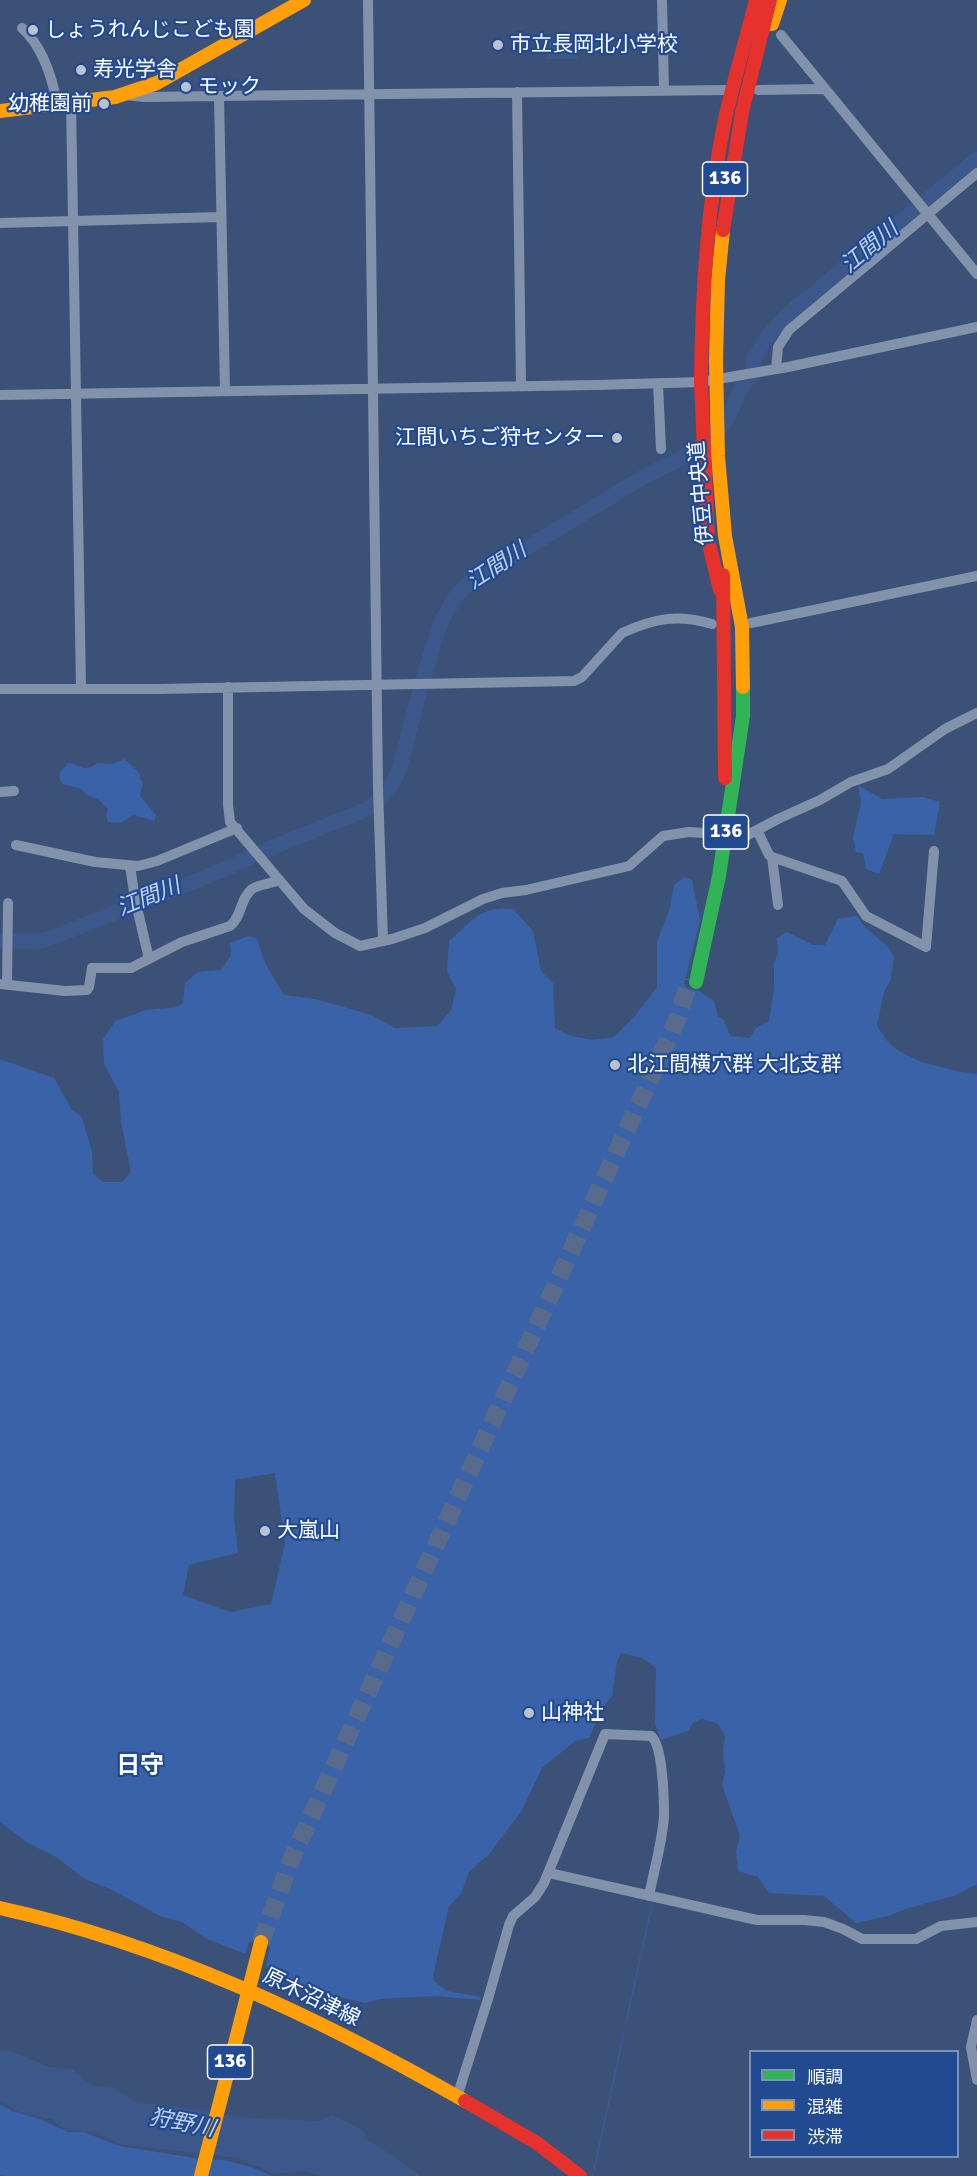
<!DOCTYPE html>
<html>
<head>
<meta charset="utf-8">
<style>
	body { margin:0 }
	#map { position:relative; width:977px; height:2176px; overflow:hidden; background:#3b5178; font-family:Signika,"Noto Sans JP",sans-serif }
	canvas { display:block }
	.legend { position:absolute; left:749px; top:2050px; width:210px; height:108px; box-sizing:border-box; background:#224a91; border:2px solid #7a92bd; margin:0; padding:8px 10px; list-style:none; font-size:18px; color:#fff }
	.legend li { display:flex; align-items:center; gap:12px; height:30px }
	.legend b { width:30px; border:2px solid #7a92bd }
</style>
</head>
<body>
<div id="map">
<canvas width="977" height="2176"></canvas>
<ul class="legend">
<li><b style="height:8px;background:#30b455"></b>順調</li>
<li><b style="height:8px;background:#ff9f0a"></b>混雑</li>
<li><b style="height:8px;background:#e5322d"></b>渋滞</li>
</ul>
</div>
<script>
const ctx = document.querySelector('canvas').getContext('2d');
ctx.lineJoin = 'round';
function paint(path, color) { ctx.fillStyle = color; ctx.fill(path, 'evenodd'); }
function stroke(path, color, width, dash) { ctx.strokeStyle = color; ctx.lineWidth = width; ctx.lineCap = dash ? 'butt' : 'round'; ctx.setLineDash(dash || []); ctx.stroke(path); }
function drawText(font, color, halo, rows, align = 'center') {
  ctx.font = font + ' Signika,"Noto Sans JP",sans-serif'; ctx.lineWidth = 4.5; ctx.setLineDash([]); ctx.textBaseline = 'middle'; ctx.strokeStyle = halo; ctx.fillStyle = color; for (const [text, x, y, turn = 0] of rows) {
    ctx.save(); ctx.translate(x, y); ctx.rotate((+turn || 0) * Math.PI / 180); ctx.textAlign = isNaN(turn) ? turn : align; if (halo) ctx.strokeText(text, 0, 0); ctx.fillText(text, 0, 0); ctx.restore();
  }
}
paint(new Path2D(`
	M 125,759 L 140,774 L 140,779 L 143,782 L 140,796 L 156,815 L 154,821 L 133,815 L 121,823 L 108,822 L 106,816 L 108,809 L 98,799 L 87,795 L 82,789 L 62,784 C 58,775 58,773 65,767 C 66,765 67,764 68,763 C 77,762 84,775 97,763 L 112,764 Z
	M 858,785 L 882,799 L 923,797 L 940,802 L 934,835 L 894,834 L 879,874 L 866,869 L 863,853 L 856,852 L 853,837 L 861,802 Z
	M 684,877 L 692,880 L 700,920 L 684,984 L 687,988 L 699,991 L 714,1001 L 718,1016 L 724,1020 L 730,1036 L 750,1038 L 756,1028 L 769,1021 L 774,989 L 774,963 L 778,954 L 777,938 L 787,932 L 813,945 L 825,945 L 838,919 L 857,916 L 864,926 L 888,947 L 894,956 L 891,979 L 884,992 L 877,1026 C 883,1035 890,1046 899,1051 C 919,1064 954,1071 977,1074 L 977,1884 L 954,1896 L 908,1908 L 888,1916 L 856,1923 L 824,1896 L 769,1893 L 758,1877 L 738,1871 L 736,1851 L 740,1836 L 722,1785 L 725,1773 L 723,1751 L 725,1735 L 717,1723 L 701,1719 L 693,1723 L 688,1731 L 661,1740 L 655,1724 L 656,1668 L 642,1658 L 621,1653 L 617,1661 L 612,1696 L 603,1707 L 589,1738 L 575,1741 L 542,1768 L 522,1810 L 489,1854 L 469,1872 L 461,1894 L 449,1906 L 433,1976 L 434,1981 L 447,1991 L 481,1997 L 480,2000 L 436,1996 L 380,1999 L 365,2003 L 316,1991 L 282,1978 L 266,1966 L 270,1947 L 253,1941 L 249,1942 L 245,1954 L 205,1938 L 182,1922 L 160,1916 L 110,1889 L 85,1879 L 56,1857 L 28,1843 L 0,1822 L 0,1059 L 54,1078 L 72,1110 L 82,1117 L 92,1152 L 93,1174 L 103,1182 L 122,1182 L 131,1172 L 121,1122 L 119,1092 L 104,1064 L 103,1039 L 116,1021 L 146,1010 L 177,1007 L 183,1003 L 185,983 L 198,972 L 221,970 L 231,955 L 230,943 L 248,936 L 257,939 L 265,963 L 284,995 L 315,999 L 369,1014 L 395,1028 L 437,1026 L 451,1010 L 456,989 L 447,972 L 449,941 C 472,921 481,905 513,909 L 533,931 L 541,971 L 553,983 L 555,1028 L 568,1035 L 592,1040 L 614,1037 L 634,1017 L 657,987 L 657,941 L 669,911 L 674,885 ZM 275,1473 L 285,1543 L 271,1604 L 230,1612 L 183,1595 L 189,1565 L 238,1553 L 234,1517 L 235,1480 Z
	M 0,2104 L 12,2111 L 40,2119 L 68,2132 L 84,2132 L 119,2146 L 201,2159 L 223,2160 L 251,2167 L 272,2176 L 4,2176 L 0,2175 Z`), '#3962a8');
paint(new Path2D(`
	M 546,42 L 578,42 L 578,59 L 546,59 Z
	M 8,2050 L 50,2067 L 72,2069 L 91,2085 L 114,2088 L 137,2103 L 172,2106 L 249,2118 L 320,2121 L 332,2115 L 365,2131 L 364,2138 L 392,2155 L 420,2176 L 322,2176 L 305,2171 L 274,2174 L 238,2158 L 120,2144 L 95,2132 L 66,2131 L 53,2120 L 19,2112 L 0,2102 L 0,2051 Z`), '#3c588b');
stroke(new Path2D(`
	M 626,2023 L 653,1900
	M 594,2170 L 624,2032
	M 593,2176 L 593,2175`), '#3c588b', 2);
stroke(new Path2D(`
	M 0,941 L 38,941 L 48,939 L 221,871 L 266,850 L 370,808 L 385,794 L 393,782 L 399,770 L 423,679 L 440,624 L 456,596 L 469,583 L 645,476 L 692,453 L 715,435 L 728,418 L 740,390 L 752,374 L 754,359 L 764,341 L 787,315 L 977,159`), '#3c588b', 15);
stroke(new Path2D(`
	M 261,1942 L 291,1860 L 657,1064 L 676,1022 L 690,980`), '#586b8c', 18, [18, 9]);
stroke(new Path2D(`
	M 368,0 L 378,788 L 383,941
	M 662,0 L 664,90
	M 22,28 C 43,47 52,76 57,104
	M 781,35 L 977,274
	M 758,90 L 824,89
	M 517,92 L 521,386
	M 125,95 L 145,97 L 219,96 L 728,90
	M 219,96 L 225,391
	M 71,102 L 81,688
	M 0,223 L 221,217
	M 776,369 L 778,347 L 789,330 L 977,173
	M 658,384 L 661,449
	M 0,395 L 596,385 L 701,382 L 788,367 L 977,327
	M 751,623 L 977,576
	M 228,687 L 228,805 L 230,822 L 304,909 L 335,933 L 360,946 L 392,939 L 425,928 L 483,899 L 502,893 L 526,890 L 629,866 L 663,836 L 689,832 L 704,833 L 717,836
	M 0,689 L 157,689 L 574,681 L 582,677 L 622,633 C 655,618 678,614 712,624
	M 0,792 L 14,791
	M 757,830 L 769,855 L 772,857 L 842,881 L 866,916 L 926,947 L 934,851
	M 731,839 L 740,839 L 778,819 L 820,800 L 851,782 L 888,769 L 945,729 L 977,713
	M 16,845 L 95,862 L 138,866 L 157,861 L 237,828
	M 772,857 L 778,905
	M 130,866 L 135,899 L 149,959
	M 0,984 L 65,991 L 87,990 L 89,987 L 92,968 L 131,968 L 182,942 L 230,926 C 242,917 240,898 252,889 C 259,884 271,884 279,880
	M 7,984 L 8,903
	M 549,1873 L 757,1920 L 804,1920 L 824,1922 L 843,1929 L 862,1939 L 916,1939 L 941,1926 L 977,1922
	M 977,2020 L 971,2047 L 977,2080
	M 457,2097 L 488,1999 L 509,1925 L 513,1916 L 535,1897 L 544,1883 L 605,1734 L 651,1736 C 663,1745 664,1800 664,1817 C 662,1843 654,1870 649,1896`), '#8392ab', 10);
stroke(new Path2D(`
	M 696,982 L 719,876 L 743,716 L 743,687`), '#30b455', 14);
stroke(new Path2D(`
	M 772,24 L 780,0
	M 0,111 L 115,97 L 157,83 L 304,0
	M 723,230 L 718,280 L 716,362 L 718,456 L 725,536 L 742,627 L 743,687
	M 0,1908 C 164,1944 320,2018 465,2101
	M 201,2176 L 261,1942`), '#ff9f0a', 14);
stroke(new Path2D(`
	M 723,230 L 742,112 L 770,0
	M 701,382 C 702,294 707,206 725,119 C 734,79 746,40 756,0
	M 701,382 L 708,540 L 720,590
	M 723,575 L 725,778
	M 465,2101 L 537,2143 L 580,2176`), '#e5322d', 14);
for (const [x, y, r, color] of [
	[33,30,6,"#bac2d0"],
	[498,45,6,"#bac2d0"],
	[81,70,6,"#bac2d0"],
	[186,87,6,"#bac2d0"],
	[104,104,6,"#bac2d0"],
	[617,438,6,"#bac2d0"],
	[615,1065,6,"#bac2d0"],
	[265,1531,6,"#bac2d0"],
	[529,1713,6,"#bac2d0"]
]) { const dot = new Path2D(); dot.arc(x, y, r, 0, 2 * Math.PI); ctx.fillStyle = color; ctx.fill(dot); stroke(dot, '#224a91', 2); }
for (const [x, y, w] of [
	[725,179,45],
	[726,832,45],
	[230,2062,45]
]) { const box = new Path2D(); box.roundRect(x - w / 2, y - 17, w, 34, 4.5); ctx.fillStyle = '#224a91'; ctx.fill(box); stroke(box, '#fff', 1.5); }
drawText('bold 20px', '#fff', null, [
	["136",725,179],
	["136",726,832],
	["136",230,2062]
]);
drawText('21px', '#fff', '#224a91', [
	["しょうれんじこども園",45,30],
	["市立長岡北小学校",510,45],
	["寿光学舎",93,70],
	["モック",198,87],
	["幼稚園前",92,104,"right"],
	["江間いちご狩センター",605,438,"right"],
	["北江間横穴群 大北支群",627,1065],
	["大嵐山",277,1531],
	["山神社",541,1713]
], 'left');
drawText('21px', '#fff', '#224a91', [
	["伊豆中央道",702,493,-95],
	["原木沼津線",311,1998,26]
]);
drawText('italic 22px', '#bfd3f4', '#224a91', [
	["江間川",870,248,-40],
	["江間川",497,567,-33],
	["江間川",149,898,-22],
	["狩野川",182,2124,11]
]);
drawText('bold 24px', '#fff', '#224a91', [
	["日守",140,1767]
]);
</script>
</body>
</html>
